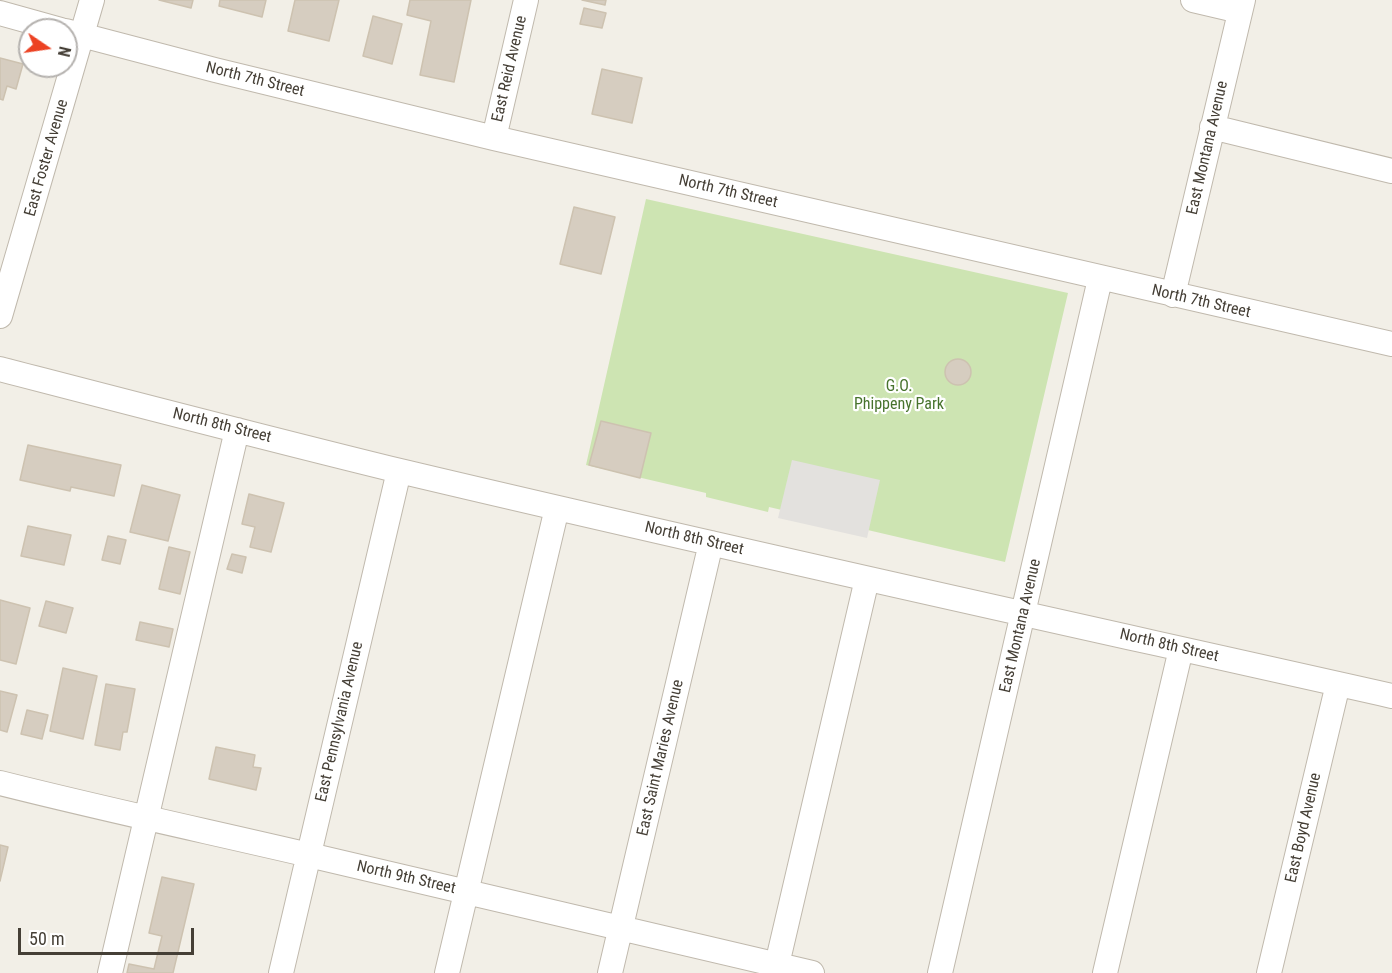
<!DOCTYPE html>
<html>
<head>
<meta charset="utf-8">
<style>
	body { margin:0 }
	#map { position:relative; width:1392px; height:973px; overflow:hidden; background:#f2efe7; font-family:"Roboto Condensed",sans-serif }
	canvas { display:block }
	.north { position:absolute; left:18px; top:18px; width:60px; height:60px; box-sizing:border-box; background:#fff; border:2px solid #b5b2af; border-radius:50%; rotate:103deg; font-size:16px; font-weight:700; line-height:24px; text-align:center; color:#453f36 }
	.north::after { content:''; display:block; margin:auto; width:21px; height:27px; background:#ec4223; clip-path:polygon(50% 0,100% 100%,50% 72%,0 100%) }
	.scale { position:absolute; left:18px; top:928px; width:176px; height:27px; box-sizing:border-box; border:3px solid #453f36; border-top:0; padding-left:8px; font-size:18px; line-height:21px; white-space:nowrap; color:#453f36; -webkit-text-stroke:4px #fff; paint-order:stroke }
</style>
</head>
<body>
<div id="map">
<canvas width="1392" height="973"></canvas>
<div class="north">N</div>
<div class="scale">50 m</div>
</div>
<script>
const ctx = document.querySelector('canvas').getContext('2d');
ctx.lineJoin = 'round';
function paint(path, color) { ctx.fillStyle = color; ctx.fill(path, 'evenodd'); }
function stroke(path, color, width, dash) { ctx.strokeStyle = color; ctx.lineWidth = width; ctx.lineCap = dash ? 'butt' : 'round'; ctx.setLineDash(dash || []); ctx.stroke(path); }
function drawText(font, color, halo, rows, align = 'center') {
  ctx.font = font + ' "Roboto Condensed",sans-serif'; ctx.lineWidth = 4.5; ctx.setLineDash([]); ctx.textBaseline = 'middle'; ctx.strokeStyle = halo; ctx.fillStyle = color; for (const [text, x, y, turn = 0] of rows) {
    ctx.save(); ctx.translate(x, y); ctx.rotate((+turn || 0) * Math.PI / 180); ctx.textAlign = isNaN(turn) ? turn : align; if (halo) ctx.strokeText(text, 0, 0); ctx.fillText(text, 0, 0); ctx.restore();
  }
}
paint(new Path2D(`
	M 646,199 L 1068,293 L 1005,562 L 769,507 L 768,512 L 706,497 L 706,493 L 586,465 Z`), '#cde4b2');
paint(new Path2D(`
	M 792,460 L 880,480 L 867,538 L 778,518 Z`), '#e3e1de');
const building = new Path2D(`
	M 159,0 L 193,0 L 191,8 Z
	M 220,0 L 266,0 L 262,17 L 219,6 Z
	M 295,0 L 339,0 L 329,41 L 288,31 Z
	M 410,0 L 471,0 L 454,82 L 420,75 L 431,21 L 407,15 Z
	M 582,0 L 606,0 L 605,5 Z
	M 584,8 L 606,13 L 602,28 L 580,24 Z
	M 373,16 L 402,24 L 392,64 L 363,56 Z
	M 0,58 L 23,64 L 16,89 L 7,86 L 3,100 L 0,99 Z
	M 602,69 L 642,78 L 632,123 L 592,114 Z
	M 574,207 L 615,217 L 601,274 L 560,264 Z
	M945 372a13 13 0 1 1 26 0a13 13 0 1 1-26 0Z
	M 601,421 L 651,433 L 640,478 L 589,465 Z
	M 28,445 L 121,465 L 114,496 L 71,487 L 70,491 L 20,480 Z
	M 142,485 L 180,495 L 168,541 L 130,532 Z
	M 249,494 L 284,503 L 271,552 L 250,547 L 255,527 L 242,524 Z
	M 28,526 L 71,535 L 64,565 L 21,556 Z
	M 108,536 L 126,540 L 120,564 L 102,560 Z
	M 169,547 L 190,552 L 180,594 L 159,589 Z
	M 232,554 L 246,557 L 242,573 L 227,569 Z
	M 0,600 L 30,608 L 16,664 L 0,660 Z
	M 46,601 L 73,608 L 66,633 L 39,626 Z
	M 140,622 L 173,629 L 169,647 L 136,640 Z
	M 63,668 L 97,676 L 83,739 L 50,731 Z
	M 106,684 L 135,689 L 127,732 L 123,732 L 120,750 L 95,745 Z
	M 0,691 L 17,695 L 7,732 L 0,730 Z
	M 27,710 L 48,715 L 42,739 L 21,734 Z
	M 216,747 L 255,755 L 253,767 L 261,768 L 256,790 L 209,779 Z
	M 0,845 L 8,847 L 0,881 Z
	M 162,877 L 194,884 L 173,973 L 127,973 L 129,964 L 154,969 L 162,936 L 149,933 Z`);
paint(building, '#d6cdc0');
stroke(building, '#cdc2b0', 1.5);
const minor = new Path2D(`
	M 1193,0 L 1240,11
	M 0,13 L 61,30
	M 66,31 L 215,70 L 494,138 L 1392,344
	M 1212,127 L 1392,171
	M 494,138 L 526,0
	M 1173,295 L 1243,0
	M 0,316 L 92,0
	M 0,369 C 135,404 269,439 404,472 C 732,550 1062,622 1392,696
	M 0,783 C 103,809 206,831 309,855 C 477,893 644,935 812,973
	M 110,973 L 237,430
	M 281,973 L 399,471
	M 447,973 L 557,508
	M 610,973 L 711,543
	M 775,973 L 867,579
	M 940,973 L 1100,279
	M 1105,973 L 1181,649
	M 1269,973 L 1338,684`);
stroke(minor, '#c0b9ad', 26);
stroke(minor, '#fff', 24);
drawText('16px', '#453f36', '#fff', [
	["East Reid Avenue",510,69,-77],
	["North 7th Street",255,80,14],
	["East Montana Avenue",1208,148,-77],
	["East Foster Avenue",47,158,-74],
	["North 7th Street",728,192,13],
	["North 7th Street",1201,302,13],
	["North 8th Street",222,426,14],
	["North 8th Street",694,539,13],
	["East Montana Avenue",1021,626,-77],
	["North 8th Street",1169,646,13],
	["East Pennsylvania Avenue",340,722,-77],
	["East Saint Maries Avenue",661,758,-77],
	["East Boyd Avenue",1304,828,-77],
	["North 9th Street",406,878,13]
]);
drawText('16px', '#47732d', '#fff', [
	["G.O.",899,387],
	["Phippeny Park",899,405]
]);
</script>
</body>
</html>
